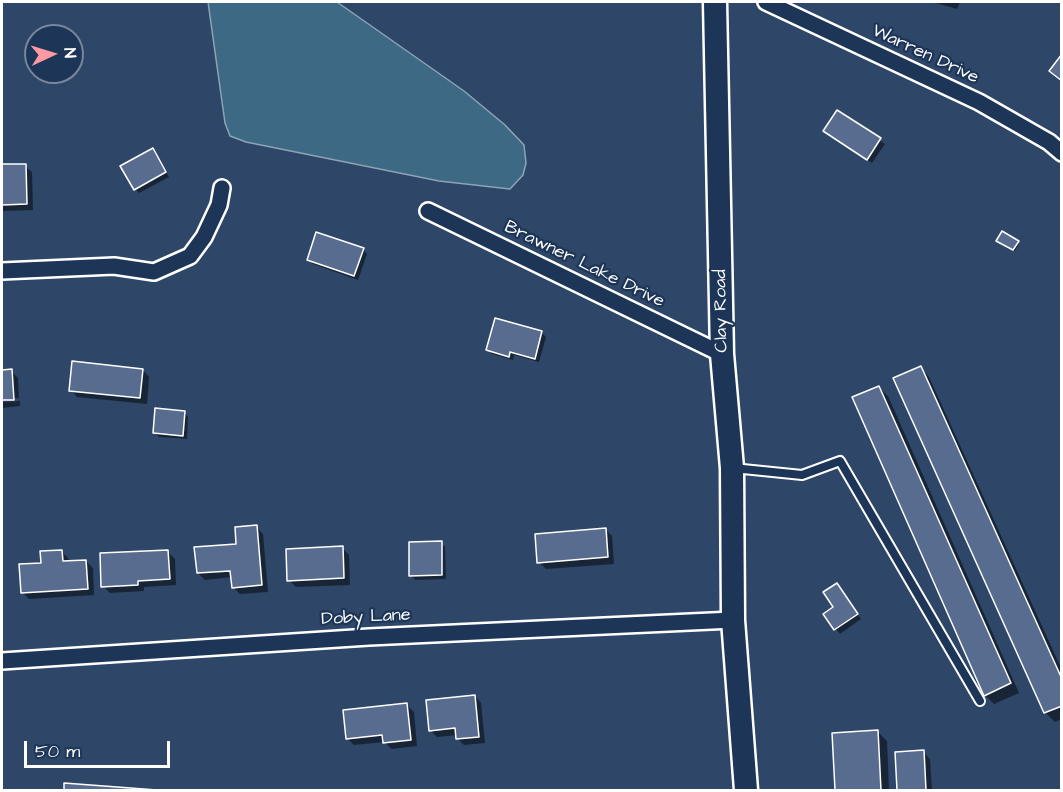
<!DOCTYPE html>
<html>
<head>
<meta charset="utf-8">
<style>
	body { margin:0 }
	#map { position:relative; width:1063px; height:792px; overflow:hidden; background:#2e4668; font-family:"Architects Daughter",sans-serif }
	canvas { display:block }
	.frame { position:absolute; inset:0; border:3px solid #fff; pointer-events:none }
	.north { position:absolute; left:24px; top:24px; width:60px; height:60px; box-sizing:border-box; background:#1d3557; border:2px solid #77869a; border-radius:50%; rotate:86deg; font-size:16px; font-weight:700; line-height:24px; text-align:center; color:#fff }
	.north::after { content:''; display:block; margin:auto; width:21px; height:27px; background:#ff9aa2; clip-path:polygon(50% 0,100% 100%,50% 72%,0 100%) }
	.scale { position:absolute; left:24px; top:741px; width:146px; height:27px; box-sizing:border-box; border:3px solid #fff; border-top:0; padding-left:8px; font-size:18px; line-height:21px; white-space:nowrap; color:#fff; -webkit-text-stroke:4px #1d3557; paint-order:stroke }
</style>
</head>
<body>
<div id="map">
<canvas width="1063" height="792"></canvas>
<div class="frame"></div>
<div class="north">N</div>
<div class="scale">50 m</div>
</div>
<script>
const ctx = document.querySelector('canvas').getContext('2d');
ctx.lineJoin = 'round';
function paint(path, color) { ctx.fillStyle = color; ctx.fill(path, 'evenodd'); }
function stroke(path, color, width, dash) { ctx.strokeStyle = color; ctx.lineWidth = width; ctx.lineCap = dash ? 'butt' : 'round'; ctx.setLineDash(dash || []); ctx.stroke(path); }
function drawText(font, color, halo, rows, align = 'center') {
  ctx.font = font + ' "Architects Daughter",sans-serif'; ctx.lineWidth = 4.5; ctx.setLineDash([]); ctx.textBaseline = 'middle'; ctx.strokeStyle = halo; ctx.fillStyle = color; for (const [text, x, y, turn = 0] of rows) {
    ctx.save(); ctx.translate(x, y); ctx.rotate((+turn || 0) * Math.PI / 180); ctx.textAlign = isNaN(turn) ? turn : align; if (halo) ctx.strokeText(text, 0, 0); ctx.fillText(text, 0, 0); ctx.restore();
  }
}
const water = new Path2D(`
	M 208,2 L 337,2 L 464,91 L 505,125 L 524,145 L 526,163 L 523,175 L 510,189 L 439,181 L 246,142 L 230,136 L 225,123 Z`);
paint(water, '#3e6985');
stroke(water, '#8ba5b6', 1.5);
paint(new Path2D(`
	M 932,2 L 960,2 L 957,9 Z
	M 837,112 L 885,144 L 872,163 L 825,131 Z
	M 152,150 L 169,177 L 139,193 L 135,189 Z
	M 2,166 L 25,166 L 32,172 L 33,210 L 2,211 Z
	M 1000,242 L 1018,243 L 1019,244 L 1015,251 Z
	M 363,249 L 367,254 L 358,280 L 313,264 L 309,260 Z
	M 542,333 L 546,337 L 539,362 L 514,355 L 513,360 L 492,354 L 488,350 Z
	M 920,367 L 929,377 L 1062,670 L 1062,719 L 1055,722 L 1046,713 L 895,379 Z
	M 143,370 L 149,377 L 147,404 L 77,397 L 71,390 Z
	M 11,371 L 18,378 L 19,398 L 2,399 L 2,372 Z
	M 878,387 L 888,396 L 1019,693 L 994,704 L 985,695 Z
	M 20,401 L 20,406 L 2,408 L 2,402 Z
	M 184,412 L 188,417 L 187,439 L 159,437 L 155,433 Z
	M 256,527 L 263,534 L 268,592 L 240,594 L 233,587 L 232,577 L 205,580 L 198,573 L 237,545 Z
	M 605,529 L 612,536 L 614,564 L 546,569 L 539,562 Z
	M 441,543 L 445,547 L 446,579 L 415,580 L 411,575 Z
	M 342,548 L 349,555 L 350,585 L 296,587 L 289,580 Z
	M 61,551 L 68,558 L 69,562 L 86,561 L 93,568 L 94,595 L 29,599 L 22,592 L 43,565 Z
	M 168,552 L 175,559 L 176,585 L 144,587 L 144,591 L 110,593 L 103,586 Z
	M 841,589 L 861,619 L 840,634 L 825,614 L 835,608 Z
	M 475,696 L 481,703 L 485,743 L 464,745 L 457,738 L 457,735 L 437,737 L 430,730 Z
	M 407,705 L 414,712 L 417,746 L 392,749 L 384,742 L 354,745 L 347,738 Z
	M 877,731 L 887,741 L 889,790 L 836,790 L 833,734 Z
	M 923,752 L 930,759 L 932,790 L 899,790 L 897,754 Z
	M 66,785 L 138,790 L 65,790 Z`), '#0007');
const building = new Path2D(`
	M 1062,54 L 1062,81 L 1049,71 Z
	M 837,110 L 881,138 L 867,160 L 823,131 Z
	M 153,148 L 166,172 L 134,190 L 120,166 Z
	M 2,164 L 26,164 L 27,204 L 2,205 Z
	M 1002,231 L 1019,241 L 1013,250 L 996,241 Z
	M 316,232 L 364,248 L 354,276 L 307,260 Z
	M 495,318 L 542,331 L 535,359 L 510,352 L 509,357 L 486,350 Z
	M 72,361 L 143,369 L 140,398 L 69,391 Z
	M 921,366 L 1062,679 L 1062,706 L 1044,713 L 893,378 Z
	M 12,369 L 14,400 L 2,400 L 2,370 Z
	M 879,386 L 1011,683 L 984,696 L 852,397 Z
	M 155,408 L 185,411 L 183,436 L 153,433 Z
	M 257,525 L 262,585 L 232,588 L 230,571 L 197,573 L 194,547 L 236,544 L 235,527 Z
	M 606,528 L 608,557 L 537,563 L 535,534 Z
	M 442,541 L 442,575 L 409,576 L 409,542 Z
	M 343,546 L 344,578 L 287,581 L 286,549 Z
	M 62,550 L 63,561 L 86,560 L 88,589 L 21,593 L 19,564 L 41,563 L 40,551 Z
	M 168,550 L 170,579 L 138,581 L 138,585 L 101,587 L 100,553 Z
	M 837,583 L 858,614 L 834,630 L 823,614 L 833,607 L 823,592 Z
	M 475,695 L 479,737 L 456,739 L 455,728 L 429,731 L 426,700 Z
	M 407,703 L 411,740 L 383,743 L 382,735 L 346,739 L 343,710 Z
	M 878,730 L 881,790 L 835,790 L 832,733 Z
	M 924,750 L 926,790 L 897,790 L 895,752 Z
	M 64,783 L 157,790 L 64,790 Z`);
paint(building, '#576c8f');
stroke(building, '#fff', 1.5);
const lane = new Path2D(`
	M 733,468 L 802,475 L 840,461 L 980,701`);
const street = new Path2D(`
	M 766,2 L 979,102 L 1049,142 L 1062,153
	M 428,211 L 722,354
	M 2,271 L 114,266 L 154,272 L 190,256 L 204,237 L 219,205 L 222,188
	M 2,661 L 369,637 L 733,620`);
const secondary = new Path2D(`
	M 715,2 L 722,354 L 732,468 L 733,620 L 746,790`);
stroke(lane, '#fff', 12);
stroke(street, '#fff', 20);
stroke(secondary, '#fff', 27);
stroke(lane, '#1d3557', 8);
stroke(street, '#1d3557', 15);
stroke(secondary, '#1d3557', 22);
drawText('18px', '#fff', '#1d3557', [
	["Warren Drive",925,55,25],
	["Brawner Lake Drive",584,265,26],
	["Clay Road",722,311,-91],
	["Doby Lane",366,618,-3]
]);
</script>
</body>
</html>
